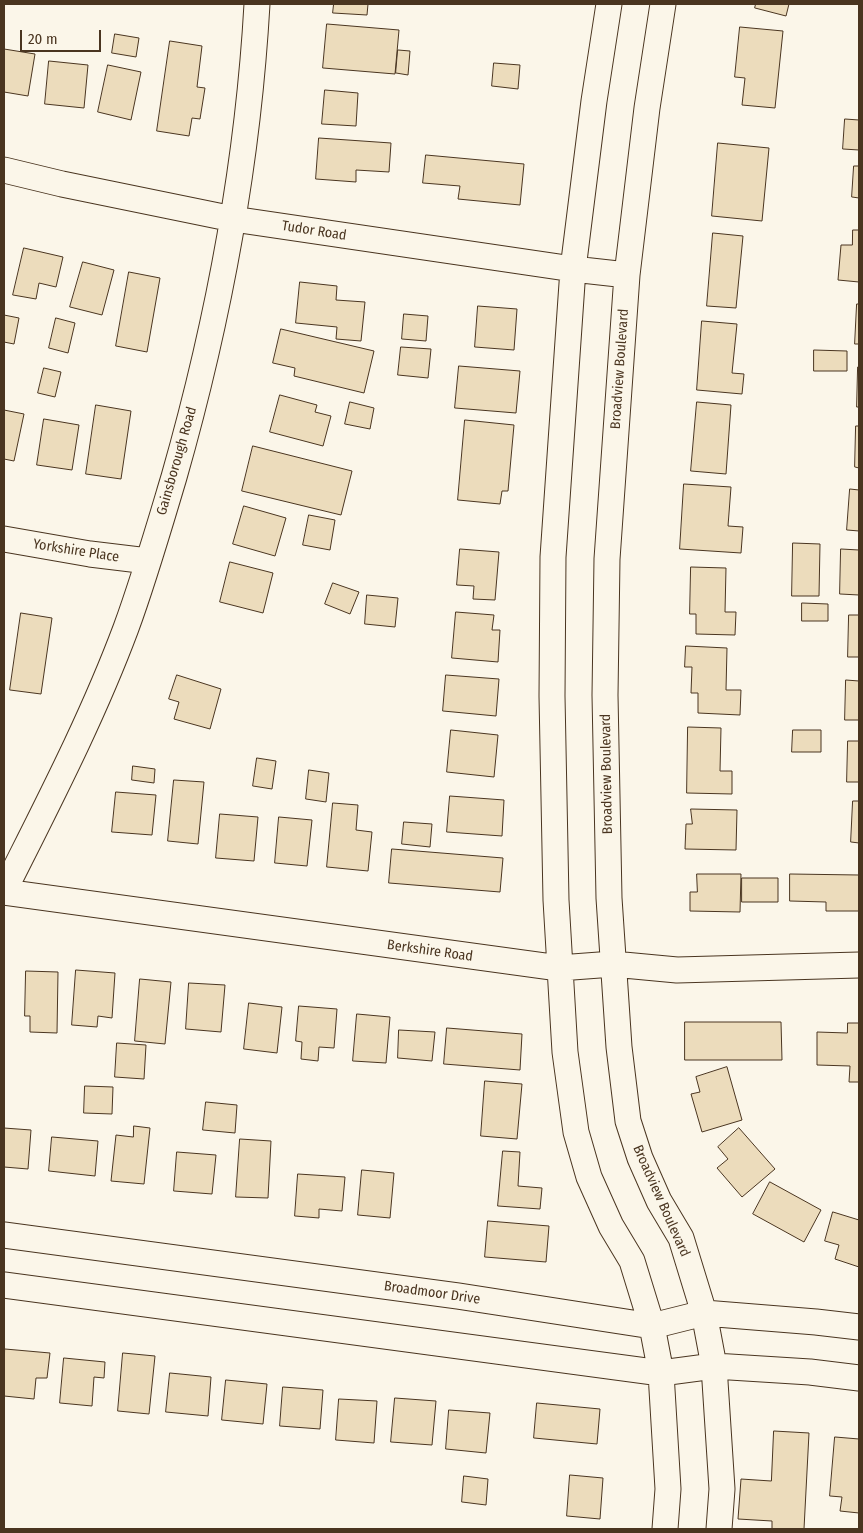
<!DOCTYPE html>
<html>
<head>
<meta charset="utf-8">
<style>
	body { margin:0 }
	#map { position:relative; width:863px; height:1533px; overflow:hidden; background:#fbf6e9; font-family:"Fira Sans Condensed",sans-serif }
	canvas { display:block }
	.frame { position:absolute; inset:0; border:5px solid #4a3520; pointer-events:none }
	.scale { position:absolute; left:20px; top:30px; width:81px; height:22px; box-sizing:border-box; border:2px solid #4a3520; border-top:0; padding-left:6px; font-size:15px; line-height:18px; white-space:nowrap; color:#4a3520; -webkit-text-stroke:4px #fbf6e9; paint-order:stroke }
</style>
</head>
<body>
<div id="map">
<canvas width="863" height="1533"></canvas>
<div class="frame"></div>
<div class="scale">20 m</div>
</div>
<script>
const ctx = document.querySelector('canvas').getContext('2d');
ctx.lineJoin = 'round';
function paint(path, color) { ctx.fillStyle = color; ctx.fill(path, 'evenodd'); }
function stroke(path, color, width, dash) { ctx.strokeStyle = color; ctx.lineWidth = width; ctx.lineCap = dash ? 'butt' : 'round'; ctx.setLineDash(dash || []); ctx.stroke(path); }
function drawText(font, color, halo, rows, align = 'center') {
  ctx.font = font + ' "Fira Sans Condensed",sans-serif'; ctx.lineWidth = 4; ctx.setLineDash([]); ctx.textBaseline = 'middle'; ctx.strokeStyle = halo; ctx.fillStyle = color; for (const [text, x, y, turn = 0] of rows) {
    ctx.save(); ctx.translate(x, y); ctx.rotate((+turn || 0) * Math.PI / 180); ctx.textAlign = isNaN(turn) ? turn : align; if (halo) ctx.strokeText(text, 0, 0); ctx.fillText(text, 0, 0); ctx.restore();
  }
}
const building = new Path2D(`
	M 334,4 L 368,4 L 367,15 L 333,13 Z
	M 756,4 L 789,4 L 786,16 L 755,8 Z
	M 327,24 L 399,30 L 395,74 L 323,68 Z
	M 740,27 L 783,31 L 775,108 L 742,105 L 745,78 L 735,77 Z
	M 115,34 L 139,38 L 136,57 L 112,53 Z
	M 170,41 L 202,46 L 197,87 L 205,88 L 200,119 L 192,118 L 189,136 L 157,131 Z
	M 4,49 L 35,54 L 28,96 L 4,92 Z
	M 398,50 L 410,51 L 408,75 L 396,73 Z
	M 49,61 L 88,65 L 84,108 L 45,104 Z
	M 494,63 L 520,65 L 518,89 L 492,86 Z
	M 108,65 L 141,72 L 131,120 L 98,112 Z
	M 325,90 L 358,93 L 356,126 L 322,124 Z
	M 845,119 L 859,120 L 859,150 L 843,149 Z
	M 319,138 L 391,143 L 389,172 L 356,170 L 356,182 L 316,179 Z
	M 718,143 L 769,148 L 762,221 L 712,216 Z
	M 426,155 L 524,164 L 520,205 L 458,199 L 460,186 L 423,183 Z
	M 854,166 L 859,166 L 859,198 L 852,197 Z
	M 853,230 L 859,230 L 859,282 L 838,280 L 841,245 L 852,245 Z
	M 713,233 L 743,236 L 736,308 L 707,306 Z
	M 24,248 L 63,257 L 56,287 L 39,283 L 36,299 L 13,295 Z
	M 83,262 L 114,270 L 102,315 L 70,307 Z
	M 129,272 L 160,278 L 147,352 L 116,346 Z
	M 300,282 L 337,286 L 336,300 L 365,302 L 361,341 L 336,339 L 337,327 L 296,323 Z
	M 857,304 L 859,304 L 859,344 L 855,344 Z
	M 478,306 L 517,309 L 514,350 L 475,347 Z
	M 404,314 L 428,316 L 426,341 L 402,339 Z
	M 4,315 L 19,318 L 14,344 L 4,342 Z
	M 56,318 L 75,323 L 68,353 L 49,348 Z
	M 702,321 L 737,324 L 732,373 L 744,374 L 742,394 L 697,390 Z
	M 281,329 L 374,351 L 364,393 L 294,376 L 295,368 L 273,363 Z
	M 401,347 L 431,349 L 428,378 L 398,375 Z
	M 814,350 L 847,351 L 847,371 L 814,371 Z
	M 459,366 L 520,371 L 516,413 L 455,408 Z
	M 858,367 L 859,367 L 859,407 L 857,407 Z
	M 44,368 L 61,372 L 55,397 L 38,393 Z
	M 280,395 L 317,405 L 315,412 L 331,416 L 323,446 L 270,432 Z
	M 350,402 L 374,408 L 370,429 L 345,424 Z
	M 697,402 L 731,405 L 726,474 L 691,471 Z
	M 96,405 L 131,411 L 121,479 L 86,474 Z
	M 4,410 L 24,414 L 14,461 L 4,459 Z
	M 44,419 L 79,425 L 72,470 L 37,465 Z
	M 465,420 L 514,425 L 508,491 L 502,491 L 500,504 L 458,500 Z
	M 856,426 L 859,426 L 859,468 L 855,467 Z
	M 253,446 L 352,471 L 341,515 L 242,491 Z
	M 684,484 L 731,487 L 728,526 L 743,527 L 741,553 L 680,549 Z
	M 850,489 L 859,490 L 859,531 L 847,530 Z
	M 244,506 L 286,518 L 275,556 L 233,544 Z
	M 309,515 L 335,520 L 330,550 L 303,545 Z
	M 793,543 L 820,544 L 819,596 L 792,596 Z
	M 460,549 L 499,552 L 495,600 L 473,599 L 474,586 L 457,585 Z
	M 841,549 L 859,550 L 859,595 L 840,594 Z
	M 230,562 L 273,573 L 263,613 L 220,602 Z
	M 691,567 L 726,568 L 725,612 L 736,612 L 735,635 L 696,634 L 696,614 L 690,614 Z
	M 333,583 L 359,592 L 350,614 L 325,604 Z
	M 367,595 L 398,598 L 395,627 L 365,624 Z
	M 802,603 L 828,604 L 828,621 L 802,621 Z
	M 456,612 L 494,615 L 492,630 L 500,630 L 498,662 L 452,658 Z
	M 21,613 L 52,618 L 41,694 L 10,690 Z
	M 849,615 L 859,615 L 859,657 L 848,657 Z
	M 686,646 L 727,648 L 726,690 L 741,690 L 740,715 L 698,713 L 698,693 L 691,693 L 692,667 L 685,667 Z
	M 177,675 L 221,689 L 210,729 L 174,719 L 179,702 L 169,699 Z
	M 446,675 L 499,679 L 496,716 L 443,711 Z
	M 846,680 L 859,681 L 859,720 L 845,720 Z
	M 688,727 L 721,728 L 720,771 L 732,771 L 732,794 L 687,793 Z
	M 451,730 L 498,735 L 494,777 L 447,772 Z
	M 793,730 L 821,730 L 821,752 L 792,752 Z
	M 848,741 L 859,741 L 859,782 L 847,782 Z
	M 257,758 L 276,761 L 272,789 L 253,786 Z
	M 133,766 L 155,769 L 154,783 L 132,780 Z
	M 309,770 L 329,773 L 326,802 L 306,799 Z
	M 174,780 L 204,782 L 198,844 L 168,841 Z
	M 116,792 L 156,795 L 152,835 L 112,832 Z
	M 450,796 L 504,800 L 502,836 L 447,832 Z
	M 853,801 L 859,801 L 859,843 L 851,842 Z
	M 333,803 L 358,805 L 356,830 L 372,832 L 368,871 L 327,867 Z
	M 691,809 L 737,810 L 736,850 L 685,849 L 686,824 L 692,824 Z
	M 220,814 L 258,817 L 254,861 L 216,858 Z
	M 279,817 L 312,820 L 307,866 L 275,863 Z
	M 404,822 L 432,824 L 430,847 L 402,844 Z
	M 392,849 L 503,858 L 500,892 L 389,883 Z
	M 697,874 L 741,874 L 740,912 L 690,911 L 690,892 L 697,892 Z
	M 790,874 L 859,875 L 859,911 L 826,911 L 826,902 L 790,901 Z
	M 742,878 L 778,878 L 778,902 L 742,902 Z
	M 76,970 L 115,973 L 112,1018 L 98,1016 L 97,1027 L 72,1025 Z
	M 26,971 L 58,972 L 57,1033 L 30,1032 L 30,1016 L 25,1016 Z
	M 140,979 L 171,982 L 165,1044 L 135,1041 Z
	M 189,983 L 225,985 L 221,1032 L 186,1029 Z
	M 249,1003 L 282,1007 L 277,1053 L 244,1049 Z
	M 299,1006 L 337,1009 L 334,1048 L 319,1047 L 318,1061 L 301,1059 L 302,1042 L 296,1041 Z
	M 357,1014 L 390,1017 L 386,1063 L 353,1061 Z
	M 685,1022 L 781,1022 L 782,1060 L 685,1060 Z
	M 848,1023 L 859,1023 L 859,1082 L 849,1082 L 850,1066 L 817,1065 L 817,1032 L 847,1033 Z
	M 447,1028 L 522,1034 L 520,1070 L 444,1064 Z
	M 399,1030 L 435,1032 L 432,1061 L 398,1058 Z
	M 117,1043 L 146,1045 L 144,1079 L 115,1077 Z
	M 727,1067 L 742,1120 L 702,1132 L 691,1094 L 700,1092 L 696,1077 Z
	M 485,1081 L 522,1084 L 517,1139 L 481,1136 Z
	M 85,1086 L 113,1087 L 112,1114 L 84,1113 Z
	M 206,1102 L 237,1105 L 235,1133 L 203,1130 Z
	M 134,1126 L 150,1128 L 144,1184 L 111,1181 L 116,1135 L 133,1137 Z
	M 4,1128 L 31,1130 L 28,1169 L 4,1167 Z
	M 739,1128 L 775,1169 L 742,1197 L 717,1168 L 728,1159 L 718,1147 Z
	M 52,1137 L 98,1141 L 95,1176 L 49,1171 Z
	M 240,1139 L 271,1141 L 268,1198 L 236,1197 Z
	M 503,1151 L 520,1152 L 518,1186 L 542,1188 L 540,1209 L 498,1206 Z
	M 177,1152 L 216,1155 L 212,1194 L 174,1191 Z
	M 362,1170 L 394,1173 L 390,1218 L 358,1215 Z
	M 298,1174 L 345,1177 L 342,1211 L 319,1209 L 319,1218 L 295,1216 Z
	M 770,1182 L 821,1210 L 804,1242 L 753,1214 Z
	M 833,1212 L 859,1220 L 859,1267 L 835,1259 L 839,1245 L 825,1241 Z
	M 488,1221 L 549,1226 L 546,1262 L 485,1257 Z
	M 5,1349 L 50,1353 L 47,1378 L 36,1378 L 34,1399 L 4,1396 Z
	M 123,1353 L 155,1356 L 149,1414 L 118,1411 Z
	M 64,1358 L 105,1362 L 104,1378 L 94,1377 L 92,1406 L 60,1403 Z
	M 170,1373 L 211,1377 L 208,1416 L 166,1412 Z
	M 226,1380 L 267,1384 L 263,1424 L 222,1420 Z
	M 283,1387 L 323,1390 L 320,1429 L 280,1426 Z
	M 395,1398 L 436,1401 L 432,1445 L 391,1442 Z
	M 339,1399 L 377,1401 L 374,1443 L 336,1440 Z
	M 537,1403 L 600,1409 L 597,1444 L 534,1438 Z
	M 449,1410 L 490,1413 L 486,1453 L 446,1449 Z
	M 774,1431 L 809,1433 L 804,1529 L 772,1529 L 772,1521 L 738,1519 L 741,1479 L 771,1481 Z
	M 835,1437 L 859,1439 L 859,1513 L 840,1511 L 842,1497 L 830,1496 Z
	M 570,1475 L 603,1478 L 600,1519 L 567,1516 Z
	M 464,1476 L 488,1479 L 486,1505 L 462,1502 Z`);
paint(building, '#ecdcbc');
stroke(building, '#4a3520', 1);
const minor = new Path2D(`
	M 609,4 L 594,101 L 573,269 L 553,557 L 552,696 L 556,900 L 565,1052 L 576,1132 L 589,1177 L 611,1226 L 632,1261 L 652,1326 L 661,1373 L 668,1489 L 665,1529
	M 663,4 L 647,108 L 627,275 L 607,559 L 605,695 L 609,898 L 619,1047 L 628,1121 L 640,1158 L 659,1201 L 681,1238 L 704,1313 L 714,1366 L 722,1489 L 719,1529
	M 4,170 L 62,184 L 233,219 L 573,269 L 627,275
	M 4,539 L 90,554 L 148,561
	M 4,891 C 47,805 92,719 126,628 C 144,579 159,527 174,477 C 218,323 248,164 257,4
	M 4,892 L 559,968 L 613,964 L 677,970 L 859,965
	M 4,1235 L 458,1296 L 652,1326 L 704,1313 L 816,1322 L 859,1327
	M 4,1285 L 661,1373 L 714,1366 L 810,1372 L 859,1378`);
stroke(minor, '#4a3520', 27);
stroke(minor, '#fbf6e9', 25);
drawText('14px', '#4a3520', '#fbf6e9', [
	["Tudor Road",314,231,9],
	["Broadview Boulevard",620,369,-86],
	["Gainsborough Road",177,461,-74],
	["Yorkshire Place",76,551,9],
	["Broadview Boulevard",607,774,-91],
	["Berkshire Road",430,951,8],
	["Broadview Boulevard",661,1201,66],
	["Broadmoor Drive",432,1293,8]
]);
</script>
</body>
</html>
